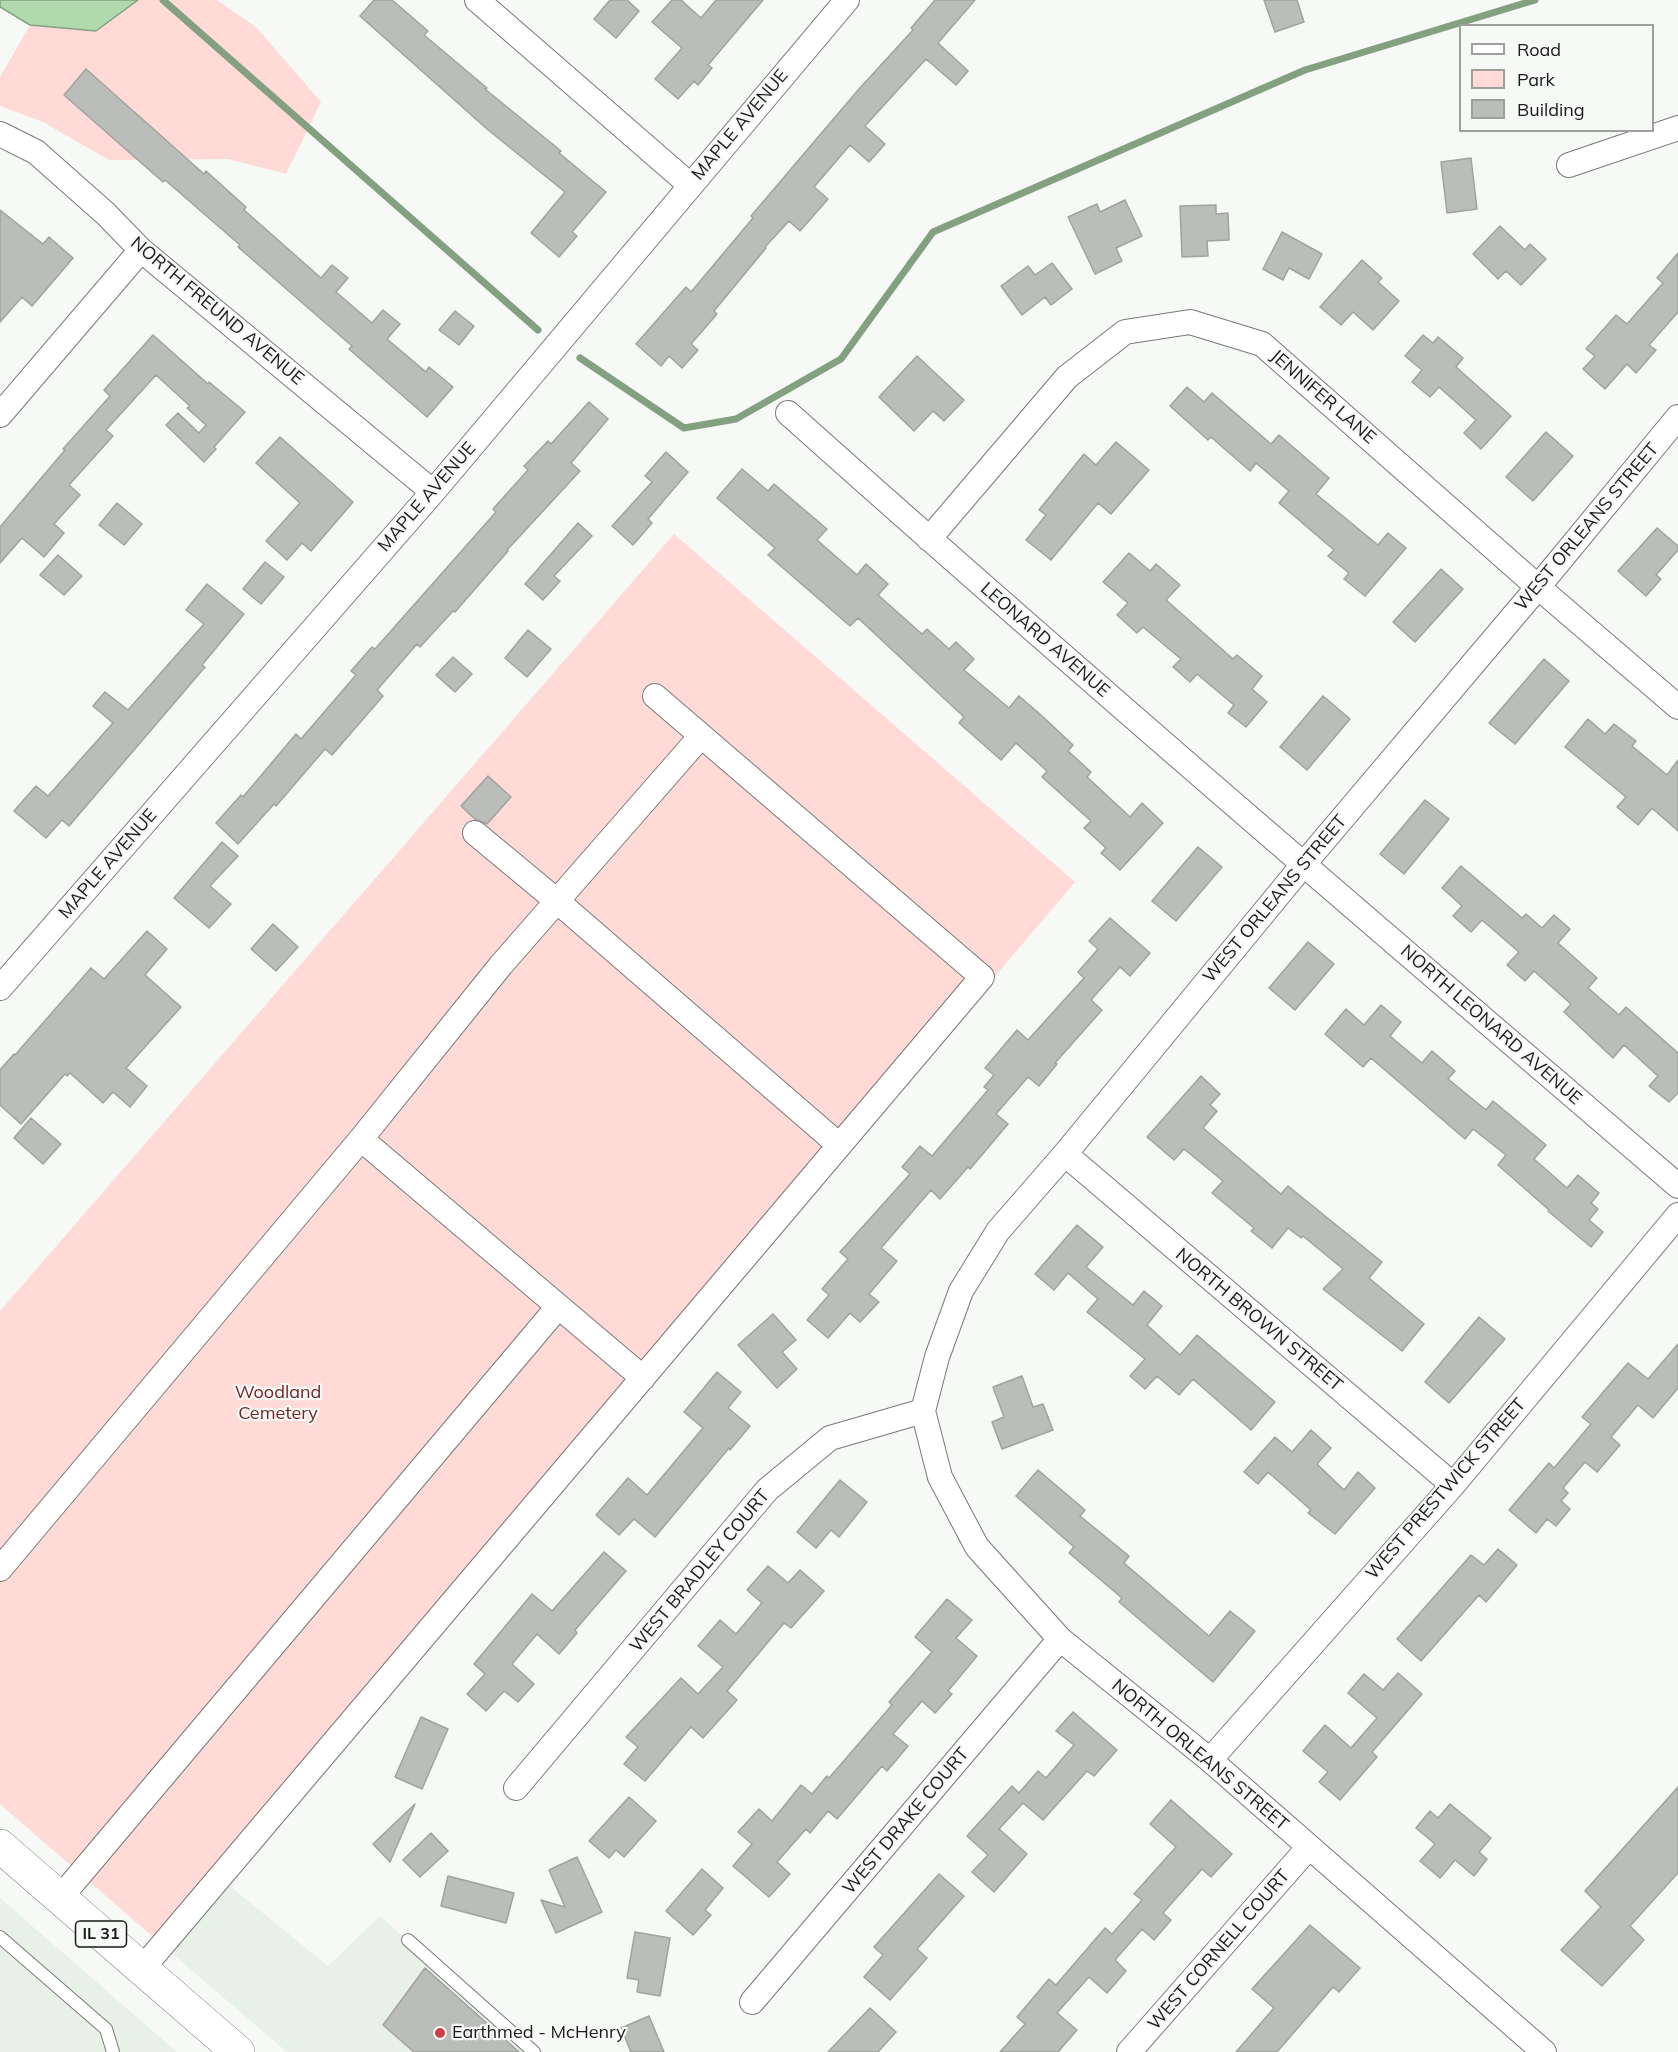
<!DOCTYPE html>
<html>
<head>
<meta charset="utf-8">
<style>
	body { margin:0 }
	#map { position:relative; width:1678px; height:2052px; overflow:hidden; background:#f6f9f6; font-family:Mulish,sans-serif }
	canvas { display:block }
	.legend { position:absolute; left:1459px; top:24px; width:195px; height:108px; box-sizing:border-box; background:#f6f9f6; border:2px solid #9ea09e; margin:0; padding:8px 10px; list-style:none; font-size:18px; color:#191a19 }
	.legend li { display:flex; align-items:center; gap:12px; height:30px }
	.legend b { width:30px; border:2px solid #9ea09e }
</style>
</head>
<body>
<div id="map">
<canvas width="1678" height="2052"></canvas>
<ul class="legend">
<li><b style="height:8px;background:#fff"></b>Road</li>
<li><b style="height:16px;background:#ffdad7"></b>Park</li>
<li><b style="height:16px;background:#bbbdba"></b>Building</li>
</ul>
</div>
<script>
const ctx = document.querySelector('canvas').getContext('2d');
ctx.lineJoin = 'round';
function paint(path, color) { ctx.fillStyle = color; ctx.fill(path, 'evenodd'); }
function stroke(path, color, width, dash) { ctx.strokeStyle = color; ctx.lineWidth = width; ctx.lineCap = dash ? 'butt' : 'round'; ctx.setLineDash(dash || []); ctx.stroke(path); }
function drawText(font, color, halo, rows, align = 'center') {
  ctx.font = font + ' Mulish,sans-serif'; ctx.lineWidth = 4.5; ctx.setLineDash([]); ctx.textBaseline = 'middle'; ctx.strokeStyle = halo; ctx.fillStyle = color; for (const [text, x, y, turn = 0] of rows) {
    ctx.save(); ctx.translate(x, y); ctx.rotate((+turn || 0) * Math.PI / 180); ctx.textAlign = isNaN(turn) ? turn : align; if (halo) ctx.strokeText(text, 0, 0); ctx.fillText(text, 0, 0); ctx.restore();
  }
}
paint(new Path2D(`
	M 226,1883 L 328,1966 L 380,1916 L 532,2052 L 287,2052 L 167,1949 Z
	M 0,1898 L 177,2052 L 0,2052 Z`), '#e8f1e7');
paint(new Path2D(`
	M 138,0 L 217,0 L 257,28 L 321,102 L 286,174 L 228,159 L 109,160 L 43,122 L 0,106 L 0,77 L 30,25 L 96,31 Z
	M 674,534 L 1075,882 L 287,1812 L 167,1949 L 0,1804 L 0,1311 Z`), '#ffdad7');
const water = new Path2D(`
	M 0,0 L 138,0 L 96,31 L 30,25 L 0,7 Z`);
paint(water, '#b0daad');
stroke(water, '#83a081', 1.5);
stroke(new Path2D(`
	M 163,0 L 538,330
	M 580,358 L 684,428 L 736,419 L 841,359 L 933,232 L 1305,70 L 1535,0`), '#83a081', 7);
const building = new Path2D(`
	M 374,0 L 392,0 L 428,31 L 424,35 L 487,88 L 485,89 L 561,151 L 559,153 L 606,192 L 572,232 L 577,236 L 559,257 L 531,233 L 565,192 L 487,129 L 360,16 Z
	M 610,0 L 627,0 L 639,11 L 616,38 L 594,19 Z
	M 672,0 L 681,0 L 701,18 L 716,0 L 763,0 L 708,65 L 712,68 L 698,85 L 694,81 L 678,99 L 655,79 L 682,48 L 652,22 Z
	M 935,0 L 975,0 L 938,43 L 968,71 L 956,85 L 926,59 L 865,126 L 885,144 L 869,162 L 850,145 L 814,187 L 828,199 L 800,231 L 789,221 L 765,247 L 766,248 L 714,311 L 717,314 L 691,344 L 698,350 L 682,368 L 669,356 L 661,366 L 636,344 L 686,287 L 691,292 L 753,218 L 751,216 L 859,89 L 913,30 L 911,28 Z
	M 1264,0 L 1297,0 L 1304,22 L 1275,32 Z
	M 86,69 L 204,174 L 206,171 L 246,207 L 244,210 L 321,278 L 332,265 L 348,278 L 336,292 L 372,323 L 383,310 L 400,324 L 387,339 L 426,372 L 429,367 L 453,387 L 427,417 L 349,349 L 352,346 L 238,247 L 240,245 L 165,180 L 163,182 L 64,95 Z
	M 1471,158 L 1477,209 L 1447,213 L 1441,162 Z
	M 1125,200 L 1142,236 L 1116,248 L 1122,261 L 1095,274 L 1068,217 L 1097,204 L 1100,212 Z
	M 1216,205 L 1216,214 L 1228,213 L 1229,240 L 1207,241 L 1208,256 L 1182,257 L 1180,206 Z
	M 0,210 L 43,244 L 49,237 L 73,258 L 32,306 L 22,297 L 0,322 Z
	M 1500,226 L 1525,250 L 1530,244 L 1546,259 L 1521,285 L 1506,271 L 1498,279 L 1473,254 Z
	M 1282,232 L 1322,254 L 1309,279 L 1289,268 L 1283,280 L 1263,269 Z
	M 1678,253 L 1678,312 L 1649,345 L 1656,350 L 1636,373 L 1627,364 L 1605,389 L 1583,369 L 1595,356 L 1586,349 L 1616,315 L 1627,324 L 1663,283 L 1657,278 Z
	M 1362,260 L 1382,278 L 1378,282 L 1399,301 L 1373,330 L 1353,312 L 1341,325 L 1320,307 Z
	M 1052,263 L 1072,289 L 1051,305 L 1045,297 L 1022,315 L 1001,286 L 1028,266 L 1035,275 Z
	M 455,311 L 474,326 L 459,345 L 439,330 Z
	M 153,335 L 208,384 L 209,382 L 245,412 L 214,447 L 216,449 L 204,462 L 166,425 L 178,413 L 199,433 L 206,425 L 187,408 L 190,406 L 156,375 L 106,430 L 113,436 L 69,485 L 80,495 L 54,524 L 64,533 L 44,557 L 22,538 L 0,563 L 0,527 L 65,450 L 63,449 L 110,396 L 104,390 Z
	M 1423,335 L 1433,343 L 1438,337 L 1463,358 L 1456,367 L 1511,416 L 1481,449 L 1464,433 L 1476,420 L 1439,387 L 1430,397 L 1412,382 L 1422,370 L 1405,356 Z
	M 917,356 L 964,400 L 944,421 L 933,411 L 914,431 L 879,397 Z
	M 1187,387 L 1204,402 L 1212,393 L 1271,444 L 1279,435 L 1329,478 L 1316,494 L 1378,545 L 1388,533 L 1406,548 L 1365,596 L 1344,579 L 1349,573 L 1328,556 L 1334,550 L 1279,503 L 1289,491 L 1256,463 L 1250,471 L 1211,437 L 1208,440 L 1170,406 Z
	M 589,402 L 608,419 L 571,463 L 580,471 L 507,550 L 508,551 L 455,612 L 453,611 L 420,647 L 417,644 L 377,690 L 383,696 L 332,755 L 325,749 L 276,806 L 274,804 L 238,844 L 216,823 L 241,795 L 243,797 L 296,734 L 301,739 L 356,675 L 351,671 L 372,647 L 375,649 L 496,512 L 493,509 L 528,470 L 524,466 L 548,441 L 551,444 Z
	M 1546,432 L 1573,456 L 1533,501 L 1506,477 Z
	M 280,437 L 353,502 L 311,551 L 302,543 L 287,560 L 266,541 L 300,503 L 256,463 Z
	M 1116,442 L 1149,470 L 1111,514 L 1098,503 L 1051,560 L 1026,540 L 1046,515 L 1039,510 L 1084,454 L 1096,465 Z
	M 666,452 L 688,472 L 648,519 L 652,523 L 633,545 L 612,526 L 652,482 L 645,476 Z
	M 742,469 L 768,491 L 774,484 L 827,529 L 817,540 L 857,575 L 866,564 L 888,584 L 878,595 L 922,634 L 927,629 L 949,649 L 956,642 L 974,659 L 964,670 L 1009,708 L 1019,696 L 1041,715 L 1073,745 L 1068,751 L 1091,772 L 1087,777 L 1130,817 L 1142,803 L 1163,823 L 1120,870 L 1101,853 L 1106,848 L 1084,828 L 1091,821 L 1042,777 L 1047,771 L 1016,743 L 1001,760 L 959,723 L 964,717 L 858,618 L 850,626 L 768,555 L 775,548 L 717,498 Z
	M 117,503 L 142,524 L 124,545 L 99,525 Z
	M 578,523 L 592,536 L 554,576 L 560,581 L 543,600 L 525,584 Z
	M 1657,528 L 1678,546 L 1678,550 L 1656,575 L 1661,579 L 1646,596 L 1618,571 Z
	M 1129,553 L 1150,571 L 1156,564 L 1180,585 L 1166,600 L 1233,659 L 1237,655 L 1262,676 L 1252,689 L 1267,702 L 1246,727 L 1228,713 L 1234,705 L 1197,674 L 1190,682 L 1173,667 L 1181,659 L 1143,627 L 1137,633 L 1117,615 L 1128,603 L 1103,582 Z
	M 58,555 L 82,576 L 64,595 L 40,575 Z
	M 265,562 L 284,577 L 261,604 L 243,589 Z
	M 1441,569 L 1463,589 L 1415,642 L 1393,622 Z
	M 207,584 L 244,614 L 202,665 L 205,667 L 69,826 L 62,820 L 46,838 L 14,811 L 36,786 L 48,796 L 113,723 L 93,706 L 105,692 L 128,710 L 204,624 L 186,610 Z
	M 528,630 L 551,649 L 527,677 L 505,658 Z
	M 453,657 L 472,674 L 455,692 L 436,675 Z
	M 1544,659 L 1569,681 L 1515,744 L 1489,723 Z
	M 1323,696 L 1350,719 L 1307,770 L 1280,747 Z
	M 1588,719 L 1605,734 L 1614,724 L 1636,741 L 1632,746 L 1667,775 L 1678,760 L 1678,831 L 1652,808 L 1638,825 L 1617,807 L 1626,797 L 1565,747 Z
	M 488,776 L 511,797 L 487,824 L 475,819 L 461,806 Z
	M 1425,800 L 1449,819 L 1404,874 L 1380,854 Z
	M 222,842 L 238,856 L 210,886 L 231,904 L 209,928 L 174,898 Z
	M 1198,847 L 1222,867 L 1176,921 L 1152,901 Z
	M 1461,866 L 1522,918 L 1526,914 L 1542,928 L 1554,915 L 1570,929 L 1558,943 L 1597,978 L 1588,988 L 1619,1015 L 1626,1007 L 1678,1053 L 1678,1093 L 1669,1102 L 1649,1086 L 1658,1076 L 1624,1045 L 1613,1058 L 1564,1012 L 1571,1004 L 1534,971 L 1525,981 L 1507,965 L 1519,952 L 1482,920 L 1471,932 L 1453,916 L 1462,906 L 1442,888 Z
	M 1110,918 L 1150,953 L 1130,976 L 1120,967 L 1091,1000 L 1102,1010 L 1055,1063 L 1057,1064 L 1039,1086 L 1028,1077 L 996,1114 L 1008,1124 L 970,1169 L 968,1167 L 940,1199 L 931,1190 L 881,1248 L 897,1261 L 869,1294 L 879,1302 L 860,1322 L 850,1313 L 828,1338 L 807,1320 L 829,1295 L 822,1289 L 848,1259 L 840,1252 L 910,1174 L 902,1167 L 920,1146 L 932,1156 L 988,1090 L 984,1087 L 994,1075 L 985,1068 L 1017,1030 L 1028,1040 L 1084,978 L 1078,972 L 1098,949 L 1089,941 Z
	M 273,924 L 298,947 L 276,971 L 251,949 Z
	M 147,931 L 167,949 L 145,975 L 181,1007 L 126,1068 L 147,1086 L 130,1107 L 113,1092 L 103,1103 L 70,1073 L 67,1076 L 65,1074 L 21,1124 L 0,1105 L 0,1070 L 14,1054 L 15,1055 L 91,968 L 104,979 Z
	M 1308,942 L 1334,964 L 1295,1010 L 1269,988 Z
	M 1381,1005 L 1401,1022 L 1390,1036 L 1422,1063 L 1432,1051 L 1455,1071 L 1448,1079 L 1486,1110 L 1493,1101 L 1528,1130 L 1546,1145 L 1534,1159 L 1567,1188 L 1578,1175 L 1599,1193 L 1591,1203 L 1598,1209 L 1589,1220 L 1603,1232 L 1591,1247 L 1548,1211 L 1549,1210 L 1498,1165 L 1506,1155 L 1473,1129 L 1465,1139 L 1371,1058 L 1363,1067 L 1325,1034 L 1346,1009 L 1364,1025 Z
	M 1201,1076 L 1220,1094 L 1210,1105 L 1217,1111 L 1203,1128 L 1281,1194 L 1288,1186 L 1382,1262 L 1369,1278 L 1424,1324 L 1402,1351 L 1323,1289 L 1343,1269 L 1303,1236 L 1301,1238 L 1288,1228 L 1272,1248 L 1251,1231 L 1254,1228 L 1212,1193 L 1223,1181 L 1184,1149 L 1174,1160 L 1147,1137 Z
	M 31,1118 L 61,1144 L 43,1164 L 14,1138 Z
	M 1077,1225 L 1103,1247 L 1086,1267 L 1133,1305 L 1144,1291 L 1162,1306 L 1147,1325 L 1180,1355 L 1197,1335 L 1275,1402 L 1251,1430 L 1193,1379 L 1179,1395 L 1157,1376 L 1145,1389 L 1130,1376 L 1145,1359 L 1087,1312 L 1098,1299 L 1068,1273 L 1054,1290 L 1035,1274 Z
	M 773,1314 L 796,1340 L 782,1352 L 797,1369 L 777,1388 L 738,1345 Z
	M 1479,1317 L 1505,1339 L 1449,1403 L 1425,1382 Z
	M 1678,1344 L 1678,1388 L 1653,1418 L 1638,1405 L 1611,1437 L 1620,1445 L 1597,1472 L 1585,1462 L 1563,1488 L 1568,1493 L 1561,1501 L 1570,1509 L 1556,1526 L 1547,1519 L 1536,1533 L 1509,1510 L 1549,1463 L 1554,1468 L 1591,1424 L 1582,1417 L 1628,1363 L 1648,1379 Z
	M 717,1372 L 741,1392 L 728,1408 L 750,1426 L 730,1450 L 729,1448 L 655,1537 L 634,1519 L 619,1535 L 596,1515 L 628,1478 L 647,1495 L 703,1428 L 684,1412 Z
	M 1022,1376 L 1033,1407 L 1043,1404 L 1053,1430 L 1002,1449 L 992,1422 L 1004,1417 L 993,1387 Z
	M 1311,1430 L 1331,1448 L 1317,1464 L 1344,1490 L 1358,1472 L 1375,1488 L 1335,1534 L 1308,1513 L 1311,1510 L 1268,1472 L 1258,1484 L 1244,1472 L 1275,1437 L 1292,1452 Z
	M 1038,1470 L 1085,1510 L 1080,1516 L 1129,1556 L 1124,1563 L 1209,1636 L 1230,1611 L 1255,1631 L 1213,1682 L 1119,1602 L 1122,1598 L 1069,1553 L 1074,1547 L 1016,1496 Z
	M 840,1480 L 867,1502 L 839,1537 L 831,1530 L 816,1548 L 797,1532 Z
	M 1498,1549 L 1517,1565 L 1486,1602 L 1479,1595 L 1421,1661 L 1397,1639 L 1471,1555 L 1484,1565 Z
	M 604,1552 L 626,1571 L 575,1630 L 577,1633 L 559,1654 L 537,1634 L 512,1664 L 534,1684 L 518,1702 L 504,1691 L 486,1711 L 467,1694 L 485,1674 L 474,1664 L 532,1594 L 552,1611 Z
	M 768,1566 L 788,1583 L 800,1570 L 824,1591 L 791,1628 L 784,1623 L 727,1691 L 737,1700 L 703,1738 L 691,1727 L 645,1781 L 624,1764 L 638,1747 L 626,1737 L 681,1678 L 698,1694 L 723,1667 L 698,1646 L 720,1620 L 736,1634 L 762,1603 L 747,1590 Z
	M 947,1599 L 972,1620 L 956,1638 L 977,1656 L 948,1691 L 952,1694 L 935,1713 L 922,1701 L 893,1734 L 908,1746 L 887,1771 L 882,1766 L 837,1819 L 828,1811 L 810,1833 L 806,1829 L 777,1862 L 790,1874 L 769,1897 L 733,1866 L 752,1844 L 738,1832 L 759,1809 L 772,1821 L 801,1785 L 812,1794 L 827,1776 L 829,1778 L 892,1705 L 889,1702 L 932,1652 L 915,1637 Z
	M 1398,1673 L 1422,1694 L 1372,1752 L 1377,1757 L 1340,1800 L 1319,1782 L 1328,1772 L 1303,1751 L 1325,1725 L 1351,1748 L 1377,1718 L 1348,1693 L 1364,1674 L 1383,1690 Z
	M 1073,1712 L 1117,1750 L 1094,1776 L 1087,1771 L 1043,1820 L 1023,1803 L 999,1829 L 1027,1854 L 994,1892 L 972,1872 L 988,1855 L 967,1836 L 1012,1786 L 1019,1793 L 1038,1771 L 1046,1778 L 1074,1745 L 1056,1731 Z
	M 421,1717 L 448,1729 L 422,1789 L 395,1777 Z
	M 1678,1787 L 1678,1873 L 1630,1926 L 1644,1940 L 1602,1986 L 1561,1950 L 1601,1907 L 1585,1891 Z
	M 629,1797 L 656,1821 L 624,1857 L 616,1850 L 609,1858 L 589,1841 Z
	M 1171,1800 L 1232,1854 L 1211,1877 L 1202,1869 L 1163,1913 L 1171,1920 L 1154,1940 L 1142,1929 L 1115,1960 L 1126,1971 L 1107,1993 L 1089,1977 L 1057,2013 L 1077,2030 L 1058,2052 L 1000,2052 L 1025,2024 L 1017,2017 L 1049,1979 L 1056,1985 L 1105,1928 L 1112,1934 L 1142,1900 L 1134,1894 L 1176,1847 L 1150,1824 Z
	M 415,1804 L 390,1862 L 373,1844 Z
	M 1450,1804 L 1491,1838 L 1479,1852 L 1487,1859 L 1474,1876 L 1455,1860 L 1440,1878 L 1420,1861 L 1435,1844 L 1416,1828 L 1430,1811 L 1438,1818 Z
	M 431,1833 L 448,1851 L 420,1877 L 403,1860 Z
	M 577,1857 L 602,1912 L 556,1933 L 541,1900 L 565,1907 L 549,1870 Z
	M 702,1869 L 723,1888 L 705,1910 L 711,1915 L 693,1935 L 666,1911 Z
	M 939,1874 L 964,1896 L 917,1949 L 927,1958 L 890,2000 L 864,1977 L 883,1955 L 874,1947 Z
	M 448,1876 L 514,1893 L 506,1923 L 441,1906 Z
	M 1310,1925 L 1360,1968 L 1339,1992 L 1333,1987 L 1277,2052 L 1236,2052 L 1274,2008 L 1252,1989 Z
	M 635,1932 L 670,1938 L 660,1996 L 637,1992 L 639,1980 L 627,1978 Z
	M 425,1968 L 519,2052 L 414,2052 L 383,2025 Z
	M 870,2008 L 896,2032 L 878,2052 L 828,2052 Z
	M 649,2016 L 664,2052 L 631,2052 L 621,2028 Z`);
paint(building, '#bbbdba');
stroke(building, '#a1a3a0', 1.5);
const service = new Path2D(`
	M 0,1937 L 106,2029 L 113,2052
	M 408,1940 L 534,2052`);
const minor = new Path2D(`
	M 477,0 L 690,185
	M 0,134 L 36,152 L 106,214 L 141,250 L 433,492
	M 1569,165 L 1678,128
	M 788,413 C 1081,675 1380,930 1678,1186
	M 0,415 L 141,250
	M 929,539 L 1067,377 L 1125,332 L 1190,322 L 1262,344 L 1538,587 L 1678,707
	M 475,833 L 557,901 L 839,1145
	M 0,988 L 433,492 L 847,0
	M 361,1139 L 643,1378
	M 1065,1154 L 1453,1485
	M 0,1569 L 361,1139 L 501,965 L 701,736
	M 1210,1760 L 1453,1485 L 1678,1215
	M 516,1788 L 767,1490 L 830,1438 L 923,1411
	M 60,1898 L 558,1307
	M 142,1969 L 982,977 L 655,696
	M 752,2002 L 1060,1639
	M 1129,2052 L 1309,1847
	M 1544,2052 L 1210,1760 L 1060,1639 L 977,1547 L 940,1477 L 923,1411 L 937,1357 L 961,1291 L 998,1231 L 1065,1154 L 1303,865 L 1538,587 L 1678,417`);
const primary = new Path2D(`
	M 0,1846 L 238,2052`);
stroke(service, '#777a77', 14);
stroke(minor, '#777a77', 26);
stroke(primary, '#777a77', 34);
stroke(service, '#fff', 12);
stroke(minor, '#fff', 24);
stroke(primary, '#fff', 33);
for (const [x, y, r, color] of [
	[440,2033,6,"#cf4046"]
]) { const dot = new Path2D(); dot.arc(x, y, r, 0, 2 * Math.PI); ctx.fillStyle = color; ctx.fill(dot); stroke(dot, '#f6f9f6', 2); }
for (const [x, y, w] of [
	[101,1934,51]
]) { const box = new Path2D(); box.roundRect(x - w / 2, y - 13, w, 26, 4.5); ctx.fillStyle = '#f6f9f6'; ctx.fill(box); stroke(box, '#191a19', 1.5); }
drawText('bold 16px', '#191a19', null, [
	["IL 31",101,1934]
]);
drawText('18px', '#191a19', '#f6f9f6', [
	["MAPLE AVENUE",740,125,-50],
	["NORTH FREUND AVENUE",217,311,40],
	["JENNIFER LANE",1323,397,41],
	["MAPLE AVENUE",427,497,-49],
	["WEST ORLEANS STREET",1587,527,-50],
	["LEONARD AVENUE",1045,640,41],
	["MAPLE AVENUE",108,864,-49],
	["WEST ORLEANS STREET",1275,899,-50],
	["NORTH LEONARD AVENUE",1491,1025,41],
	["NORTH BROWN STREET",1259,1320,40],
	["WEST PRESTWICK STREET",1446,1489,-49],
	["WEST BRADLEY COURT",700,1571,-50],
	["NORTH ORLEANS STREET",1200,1755,40],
	["WEST DRAKE COURT",906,1821,-50],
	["WEST CORNELL COURT",1219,1950,-49]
]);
drawText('18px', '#722728', '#f6f9f6', [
	["Woodland",278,1393],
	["Cemetery",278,1414]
]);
drawText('18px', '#191a19', '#f6f9f6', [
	["Earthmed - McHenry",452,2033]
], 'left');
</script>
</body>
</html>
